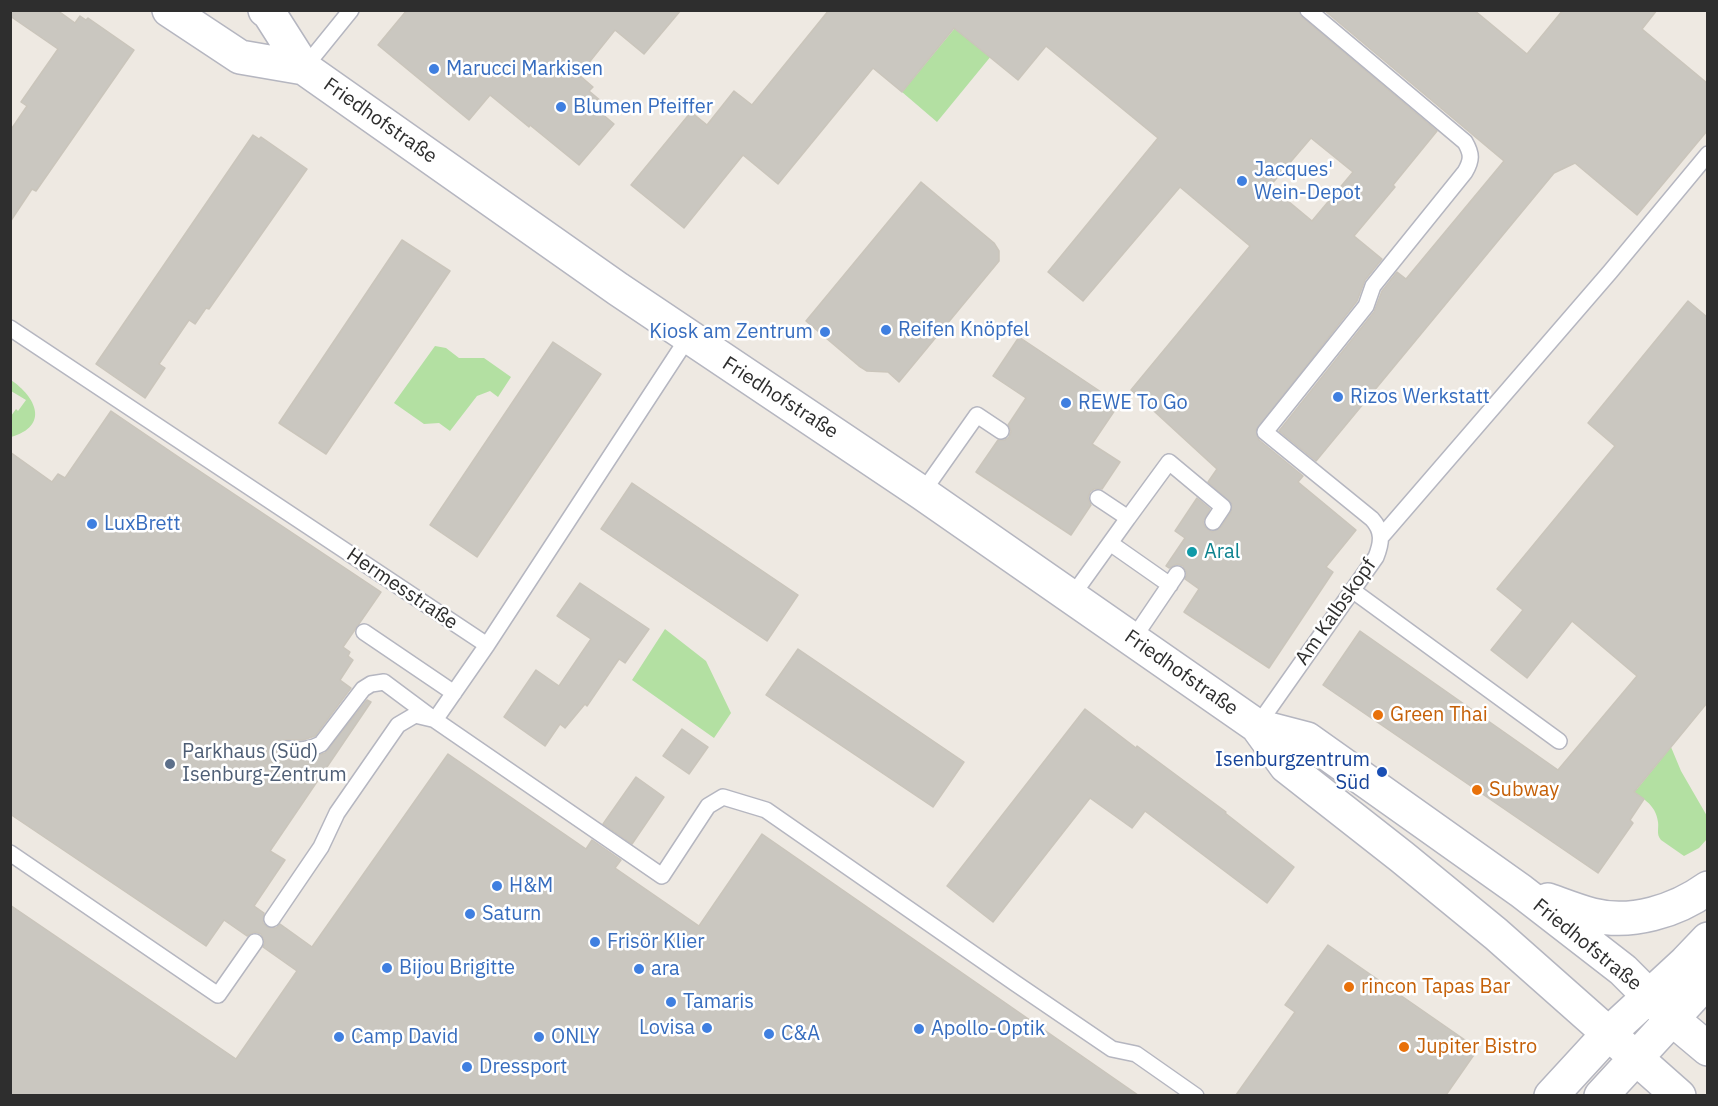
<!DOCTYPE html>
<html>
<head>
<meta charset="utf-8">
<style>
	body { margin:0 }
	#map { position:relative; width:1718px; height:1106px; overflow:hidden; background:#eee9e2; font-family:"IBM Plex Sans",sans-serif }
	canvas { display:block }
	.frame { position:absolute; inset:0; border:12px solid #2e2e2e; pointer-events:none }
</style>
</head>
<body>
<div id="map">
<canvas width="1718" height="1106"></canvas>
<div class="frame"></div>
</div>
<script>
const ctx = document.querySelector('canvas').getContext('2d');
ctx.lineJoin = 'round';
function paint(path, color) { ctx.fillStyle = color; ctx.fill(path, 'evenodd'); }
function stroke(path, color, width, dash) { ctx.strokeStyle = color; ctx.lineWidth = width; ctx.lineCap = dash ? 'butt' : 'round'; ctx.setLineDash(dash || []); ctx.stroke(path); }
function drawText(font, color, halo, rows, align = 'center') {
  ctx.font = font + ' "IBM Plex Sans",sans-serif'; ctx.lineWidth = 5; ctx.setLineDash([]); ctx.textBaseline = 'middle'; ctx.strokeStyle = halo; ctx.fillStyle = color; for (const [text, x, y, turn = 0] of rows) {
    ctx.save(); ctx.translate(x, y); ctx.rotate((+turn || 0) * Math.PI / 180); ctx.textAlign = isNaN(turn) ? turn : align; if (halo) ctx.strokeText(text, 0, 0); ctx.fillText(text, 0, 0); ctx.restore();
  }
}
paint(new Path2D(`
	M 969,11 L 1028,11 L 937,122 L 902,92 Z
	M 435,346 L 446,348 L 459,358 L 484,358 L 511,377 L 498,397 L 490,391 L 477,396 L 450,431 L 439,423 L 424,424 L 394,403 Z
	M 11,380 C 36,397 50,426 11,437 L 12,421 L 11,416 L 16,409 L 18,411 L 26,400 L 11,391 Z
	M 665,629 L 706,661 L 731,713 L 714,738 L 632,680 Z
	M 1671,747 L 1681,771 L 1707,816 L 1707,839 L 1699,848 L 1684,856 L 1661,840 C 1656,834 1659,829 1658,822 C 1656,804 1641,797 1627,788 L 1637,789 Z`), '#b3e0a2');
const building = new Path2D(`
	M 10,10 L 57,10 L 75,23 L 80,16 L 86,20 L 88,18 L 134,50 L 36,191 L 32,189 L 10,222 L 10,131 L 27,106 L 21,102 L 58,49 L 10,16 Z
	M 407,10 L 681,10 L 644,54 L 615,30 L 579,75 L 593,87 L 589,91 L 607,106 L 601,113 L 614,124 L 579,165 L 530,125 L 529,127 L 490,95 L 469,120 L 378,45 Z
	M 829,10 L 1299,10 L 1302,17 L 1437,131 L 1393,185 L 1395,187 L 1354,236 L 1382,259 L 1365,280 L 1357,301 L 1256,430 L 1259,440 L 1303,476 L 1298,482 L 1356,530 L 1326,567 L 1333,572 L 1269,668 L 1184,612 L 1199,589 L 1185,579 L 1187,574 L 1183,566 L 1177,564 L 1169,568 L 1166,566 L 1185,538 L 1175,531 L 1197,498 L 1210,509 L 1203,522 L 1205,527 L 1212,532 L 1221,527 L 1231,512 L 1232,504 L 1208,482 L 1217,469 L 1131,390 L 1250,246 L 1180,187 L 1083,301 L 1048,272 L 1158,138 L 1046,46 L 1018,80 L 954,28 L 902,92 L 873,68 L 778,184 L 743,155 L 684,228 L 631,185 L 691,112 L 707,125 L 734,91 L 752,105 ZM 1311,138 L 1353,172 L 1312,221 L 1270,186 Z
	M 1324,10 L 1474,10 L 1527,54 L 1563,10 L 1657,10 L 1642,29 L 1707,83 L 1707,131 L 1637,215 L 1575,163 L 1554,173 L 1316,461 L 1279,431 L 1374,312 L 1382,291 L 1397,272 L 1406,279 L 1504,161 Z
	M 253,135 L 259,139 L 261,137 L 307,169 L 209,309 L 206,308 L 195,324 L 189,320 L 159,364 L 165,368 L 145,398 L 96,364 Z
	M 921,182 L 994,243 L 999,251 L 999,261 L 899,382 L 888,372 L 867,371 L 859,366 L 806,321 Z
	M 402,240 L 450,271 L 326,454 L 279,423 Z
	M 1688,301 L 1707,317 L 1707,703 L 1634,792 L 1644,799 L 1630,820 L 1633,823 L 1598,873 L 1323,685 L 1360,631 L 1558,770 L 1637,676 L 1572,621 L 1527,678 L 1491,650 L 1523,610 L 1497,589 L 1615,446 L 1588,423 Z
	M 1019,337 L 1119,404 L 1092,444 L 1120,462 L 1102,489 L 1094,489 L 1090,492 L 1088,498 L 1091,505 L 1071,535 L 976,472 L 998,440 L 1005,440 L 1009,437 L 1011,431 L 1008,425 L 1026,398 L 993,376 Z
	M 553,342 L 601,374 L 477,557 L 430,525 Z
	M 111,411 L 183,460 L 381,592 L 343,647 L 350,652 L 348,656 L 353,660 L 340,680 L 351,688 L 315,736 L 303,740 L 284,740 L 277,747 L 281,756 L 291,759 L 306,759 L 325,753 L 367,700 L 371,702 L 270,851 L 285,860 L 254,906 L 264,913 L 263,923 L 267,927 L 276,928 L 280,924 L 312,947 L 448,754 L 586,849 L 592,840 L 621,860 L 615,868 L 699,926 L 762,834 L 1138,1095 L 10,1095 L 10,905 L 236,1059 L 297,971 L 263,947 L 265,942 L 261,934 L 255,932 L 247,936 L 224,920 L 206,946 L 10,814 L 10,452 L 52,482 L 58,474 L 65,478 Z
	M 632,483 L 798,595 L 767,641 L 601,529 Z
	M 580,583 L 649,629 L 625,663 L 619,659 L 587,706 L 585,704 L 565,728 L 560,724 L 545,746 L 504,717 L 536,670 L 559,686 L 591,639 L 557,616 Z
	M 798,649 L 964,762 L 933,807 L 766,695 Z
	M 1085,709 L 1136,748 L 1137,746 L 1226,812 L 1225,813 L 1294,867 L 1267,903 L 1145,811 L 1132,828 L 1090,798 L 993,922 L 947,886 Z
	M 682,729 L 708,747 L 689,774 L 663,756 Z
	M 636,777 L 664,797 L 632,844 L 603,824 Z
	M 1328,945 L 1478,1049 L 1446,1095 L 1236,1095 L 1295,1012 L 1285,1005 Z`);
paint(building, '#cac7c0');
stroke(building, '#cac5bb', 1.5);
const lane = new Path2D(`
	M 304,68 L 351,10
	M 10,328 L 487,645
	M 922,493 L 977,415 L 1001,431
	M 1128,518 L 1169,462 L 1223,507 L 1213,522
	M 1381,537 L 1610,272 L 1708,154
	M 1110,543 L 1170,585
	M 1352,590 L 1559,741
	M 1072,596 L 1128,518 L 1098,498
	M 364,632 L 454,693
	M 1133,639 L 1177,574
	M 435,720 L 487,645 L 689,336
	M 1257,726 L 1376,557 C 1382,542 1383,531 1372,519 L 1265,432 L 1366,306 L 1373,286 L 1465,172 C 1472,160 1472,154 1465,142 L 1308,10
	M 287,749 C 300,751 309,750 321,744 L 363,689 L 371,684 L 384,682 L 435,720 L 662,876 L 708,806 L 723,797 L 766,810 L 1015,983 L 1112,1049 L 1136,1054 L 1196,1096
	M 10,853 L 218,995 L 255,942
	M 272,919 L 321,847 L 337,813 L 398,725 L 415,715 L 432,719`);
const secondary = new Path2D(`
	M 169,10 L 240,57 L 304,68
	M 265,10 L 269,13 L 304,68 L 618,289 L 922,493 L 1257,726 L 1286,766 L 1402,857 L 1496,934 L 1679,1096
	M 1257,726 L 1307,739 L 1521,891 L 1623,970 L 1671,1018 L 1708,1049
	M 1548,900 C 1562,905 1577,911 1592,915 C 1631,925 1676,911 1708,888
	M 1551,1096 L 1608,1034 L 1686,962 L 1708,939
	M 1601,1096 L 1708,980`);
stroke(lane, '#b5b6c0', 18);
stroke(secondary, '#b5b6c0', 36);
stroke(lane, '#fff', 15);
stroke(secondary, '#fff', 33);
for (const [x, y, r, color] of [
	[434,69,6,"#3f7fe0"],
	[561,107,6,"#3f7fe0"],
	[1242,181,6,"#3f7fe0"],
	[886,330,6,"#3f7fe0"],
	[825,332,6,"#3f7fe0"],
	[1338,397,6,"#3f7fe0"],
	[1066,403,6,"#3f7fe0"],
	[92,524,6,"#3f7fe0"],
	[1192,552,6,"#0f9aa8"],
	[1378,715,6,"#e8710a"],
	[170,764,6,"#5c6f8a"],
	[1382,772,6,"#1a4fb4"],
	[1477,790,6,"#e8710a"],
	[497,886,6,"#3f7fe0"],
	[470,914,6,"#3f7fe0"],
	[595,942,6,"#3f7fe0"],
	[387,968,6,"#3f7fe0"],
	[639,969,6,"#3f7fe0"],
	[1349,987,6,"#e8710a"],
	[671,1002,6,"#3f7fe0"],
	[707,1028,6,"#3f7fe0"],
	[919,1029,6,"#3f7fe0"],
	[769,1034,6,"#3f7fe0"],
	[339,1037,6,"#3f7fe0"],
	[539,1037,6,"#3f7fe0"],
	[1404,1047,6,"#e8710a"],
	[467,1067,6,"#3f7fe0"]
]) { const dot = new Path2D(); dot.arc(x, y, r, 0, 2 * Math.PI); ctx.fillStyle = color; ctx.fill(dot); stroke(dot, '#fff', 2); }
drawText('20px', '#366cbe', '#fff', [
	["Marucci Markisen",446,69],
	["Blumen Pfeiffer",573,107],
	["Jacques'",1254,170],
	["Wein-Depot",1254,193],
	["Reifen Knöpfel",898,330],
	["Kiosk am Zentrum",813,332,"right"],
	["Rizos Werkstatt",1350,397],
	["REWE To Go",1078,403],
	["LuxBrett",104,524],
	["H&M",509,886],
	["Saturn",482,914],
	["Frisör Klier",607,942],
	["Bijou Brigitte",399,968],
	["ara",651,969],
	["Tamaris",683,1002],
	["Lovisa",695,1028,"right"],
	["Apollo-Optik",931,1029],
	["C&A",781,1034],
	["Camp David",351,1037],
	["ONLY",551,1037],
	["Dressport",479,1067]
], 'left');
drawText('20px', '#2e2e2e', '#fff', [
	["Friedhofstraße",380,121,35],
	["Friedhofstraße",780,398,33],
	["Hermesstraße",402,589,34],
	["Am Kalbskopf",1336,612,-55],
	["Friedhofstraße",1181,673,35],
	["Friedhofstraße",1587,945,39]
]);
drawText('20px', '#0d838f', '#fff', [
	["Aral",1204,552]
], 'left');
drawText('20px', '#c56008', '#fff', [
	["Green Thai",1390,715],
	["Subway",1489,790],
	["rincon Tapas Bar",1361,987],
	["Jupiter Bistro",1416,1047]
], 'left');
drawText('20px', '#4e5e75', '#fff', [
	["Parkhaus (Süd)",182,752],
	["Isenburg-Zentrum",182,775]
], 'left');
drawText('20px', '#164399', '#fff', [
	["Isenburgzentrum",1370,760],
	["Süd",1370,783]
], 'right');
</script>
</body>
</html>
